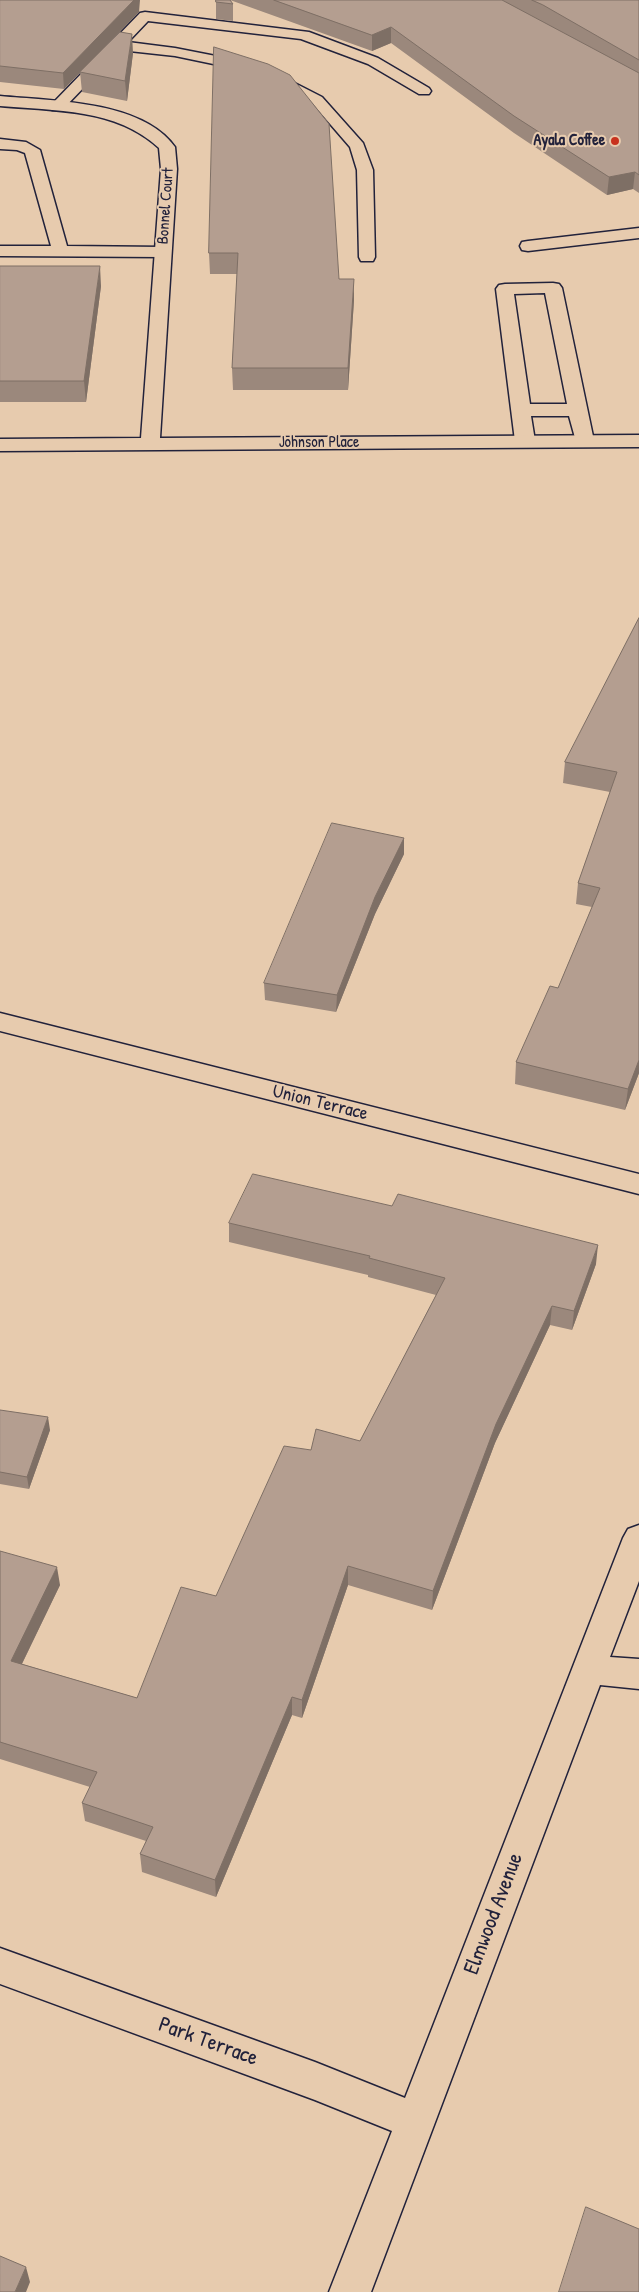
<!DOCTYPE html>
<html>
<head>
<meta charset="utf-8">
<style>
	body { margin:0 }
	canvas { display:block; background:#e7cbae }
</style>
</head>
<body>
<canvas width="639" height="2292"></canvas>
<script>
const ctx = document.querySelector('canvas').getContext('2d');
ctx.lineJoin = 'round';
function stroke(path, color, width, dash) { ctx.strokeStyle = color; ctx.lineWidth = width; ctx.lineCap = dash ? 'butt' : 'round'; ctx.setLineDash(dash || []); ctx.stroke(path); }
function paint(path, color) { ctx.fillStyle = color; ctx.fill(path, 'evenodd'); }
function drawText(font, color, halo, rows, align = 'center') {
  ctx.font = font + ' "Patrick Hand",sans-serif'; ctx.lineWidth = 4; ctx.setLineDash([]); ctx.textBaseline = 'middle'; ctx.strokeStyle = halo; ctx.fillStyle = color; for (const [text, x, y, turn = 0] of rows) {
    ctx.save(); ctx.translate(x, y); ctx.rotate((+turn || 0) * Math.PI / 180); ctx.textAlign = isNaN(turn) ? turn : align; if (halo) ctx.strokeText(text, 0, 0); ctx.fillText(text, 0, 0); ctx.restore();
  }
}
const service = new Path2D(`
	M 145,12 L 309,32 L 378,58 L 429,88 L 431,91 L 429,94 L 419,94 L 368,64 L 301,39 L 148,21 L 128,42 L 175,48 L 231,59 L 279,75 L 322,97 L 363,143 L 373,170 L 375,257 L 373,261 L 361,261 L 359,257 L 357,170 L 350,147 L 312,103 L 269,81 L 223,66 L 175,56 L 120,50 L 62,110 L 52,110 L 49,107 L 52,104 L 140,13 Z
	M 0,139 L 26,142 L 40,150 L 67,246 L 163,247 L 169,248 L 171,252 L 169,256 L 163,257 L 0,256 L 0,246 L 51,246 L 25,153 L 17,150 L 0,149 Z
	M 639,228 L 639,238 L 528,251 L 522,250 L 520,246 L 522,242 L 528,241 Z
	M 553,283 L 559,284 L 562,288 L 594,441 L 591,445 L 577,445 L 569,416 L 531,416 L 535,441 L 532,445 L 518,445 L 515,441 L 496,289 L 499,285 L 505,284 ZM 545,293 L 567,404 L 530,404 L 514,294 Z`);
const minor = new Path2D(`
	M 0,96 C 51,101 142,100 175,147 L 177,169 L 160,438 L 639,435 L 639,447 L 0,451 L 0,439 L 141,438 L 161,169 L 159,148 C 116,108 55,111 0,106 Z
	M 0,1013 L 639,1174 L 639,1194 L 0,1031 Z
	M 639,1525 L 639,1581 L 610,1657 L 639,1659 L 639,1689 L 600,1685 L 371,2292 L 329,2292 L 392,2131 L 315,2100 L 0,1984 L 0,1948 L 315,2062 L 405,2098 L 623,1538 L 628,1529 Z`);
stroke(service, '#22223b', 3);
stroke(minor, '#22223b', 3);
paint(service, '#e7cbae');
paint(minor, '#e7cbae');
paint(new Path2D(`
	M 0,0 L 139,12 L 64,89 L 0,82 Z
	M 216,0 L 639,0 L 639,193 L 633,189 L 607,195 L 514,133 L 391,43 L 372,51 L 230,0 L 233,4 L 233,21 L 216,19 Z
	M 214,47 L 339,279 L 354,300 L 348,390 L 233,390 L 232,368 L 237,274 L 210,274 L 209,253 Z
	M 133,53 L 127,101 L 82,92 L 80,72 Z
	M 0,266 L 101,286 L 86,402 L 0,402 Z
	M 639,618 L 639,1073 L 625,1110 L 515,1084 L 516,1062 L 558,988 L 592,907 L 576,904 L 578,883 L 610,792 L 563,783 L 565,762 Z
	M 404,838 L 404,854 L 375,914 L 336,1012 L 265,1000 L 264,983 Z
	M 229,1223 L 596,1264 L 572,1330 L 550,1325 L 495,1443 L 432,1610 L 348,1585 L 302,1718 L 292,1715 L 216,1897 L 142,1872 L 140,1854 L 146,1841 L 85,1821 L 82,1803 L 90,1787 L 0,1759 L 0,1551 L 60,1585 L 22,1664 L 137,1698 L 216,1596 L 311,1450 L 360,1441 L 436,1295 L 368,1277 L 368,1275 L 229,1242 Z
	M 0,1410 L 50,1430 L 29,1489 L 0,1484 Z`), '#9b887c');
paint(new Path2D(`
	M 134,0 L 140,0 L 139,12 L 64,89 L 63,73 Z
	M 391,27 L 391,43 L 372,51 L 372,35 Z
	M 132,34 L 133,53 L 127,101 L 125,81 Z
	M 635,172 L 633,189 L 607,195 L 609,177 Z
	M 100,266 L 101,286 L 86,402 L 84,381 Z
	M 354,279 L 354,300 L 348,390 L 348,368 Z
	M 404,838 L 404,854 L 375,914 L 336,1012 L 337,995 L 375,897 Z
	M 639,1060 L 639,1073 L 625,1110 L 628,1089 Z
	M 598,1245 L 596,1264 L 572,1330 L 574,1311 Z
	M 552,1306 L 550,1325 L 495,1443 L 432,1610 L 433,1591 L 496,1424 Z
	M 48,1417 L 50,1430 L 29,1489 L 27,1477 Z
	M 348,1566 L 348,1585 L 302,1718 L 302,1700 Z
	M 57,1567 L 60,1585 L 14,1680 L 11,1661 Z
	M 292,1697 L 292,1715 L 216,1897 L 215,1880 Z
	M 26,2267 L 30,2282 L 26,2292 L 15,2292 Z`), '#7e6f65');
const building = new Path2D(`
	M 0,0 L 134,0 L 63,73 L 0,66 Z
	M 216,0 L 230,0 L 233,4 L 216,2 Z
	M 274,0 L 502,0 L 639,73 L 639,175 L 635,172 L 609,177 L 514,116 L 391,27 L 372,35 Z
	M 532,0 L 639,0 L 639,60 L 543,5 Z
	M 120,32 L 132,34 L 125,81 L 80,72 Z
	M 214,47 L 268,64 L 290,75 L 329,124 L 339,279 L 354,279 L 348,368 L 232,368 L 238,253 L 209,253 Z
	M 0,266 L 100,266 L 84,381 L 0,381 Z
	M 639,618 L 639,1060 L 628,1089 L 516,1062 L 550,986 L 558,988 L 600,888 L 578,883 L 617,772 L 565,762 Z
	M 332,823 L 404,838 L 375,897 L 337,995 L 264,983 Z
	M 253,1174 L 392,1206 L 398,1194 L 598,1245 L 574,1311 L 552,1306 L 496,1424 L 433,1591 L 348,1566 L 302,1700 L 292,1697 L 215,1880 L 140,1854 L 153,1827 L 82,1803 L 97,1772 L 0,1742 L 0,1551 L 57,1567 L 11,1661 L 137,1698 L 181,1587 L 216,1596 L 284,1446 L 311,1450 L 316,1429 L 360,1441 L 445,1278 L 369,1258 L 370,1256 L 229,1223 Z
	M 0,1410 L 48,1417 L 27,1477 L 0,1472 Z
	M 586,2207 L 639,2229 L 639,2292 L 559,2292 Z
	M 0,2256 L 26,2267 L 15,2292 L 0,2292 Z`);
paint(building, '#b49e90');
stroke(building, '#7e6f65', 1);
for (const [x, y, r, color] of [
	[615,141,5,"#c8321e"]
]) { const dot = new Path2D(); dot.arc(x, y, r, 0, 2 * Math.PI); ctx.fillStyle = color; ctx.fill(dot); stroke(dot, '#e7cbae', 2); }
drawText('bold 16px', '#22223b', '#e7cbae', [
	["Ayala Coffee",605,141]
], 'right');
drawText('16px', '#22223b', '#e7cbae', [
	["Bonnel Court",166,206,-86],
	["Johnson Place",319,443]
]);
drawText('19px', '#22223b', '#e7cbae', [
	["Union Terrace",320,1103,14]
]);
drawText('22px', '#22223b', '#e7cbae', [
	["Elmwood Avenue",494,1914,-69],
	["Park Terrace",208,2042,20]
]);
</script>
</body>
</html>
